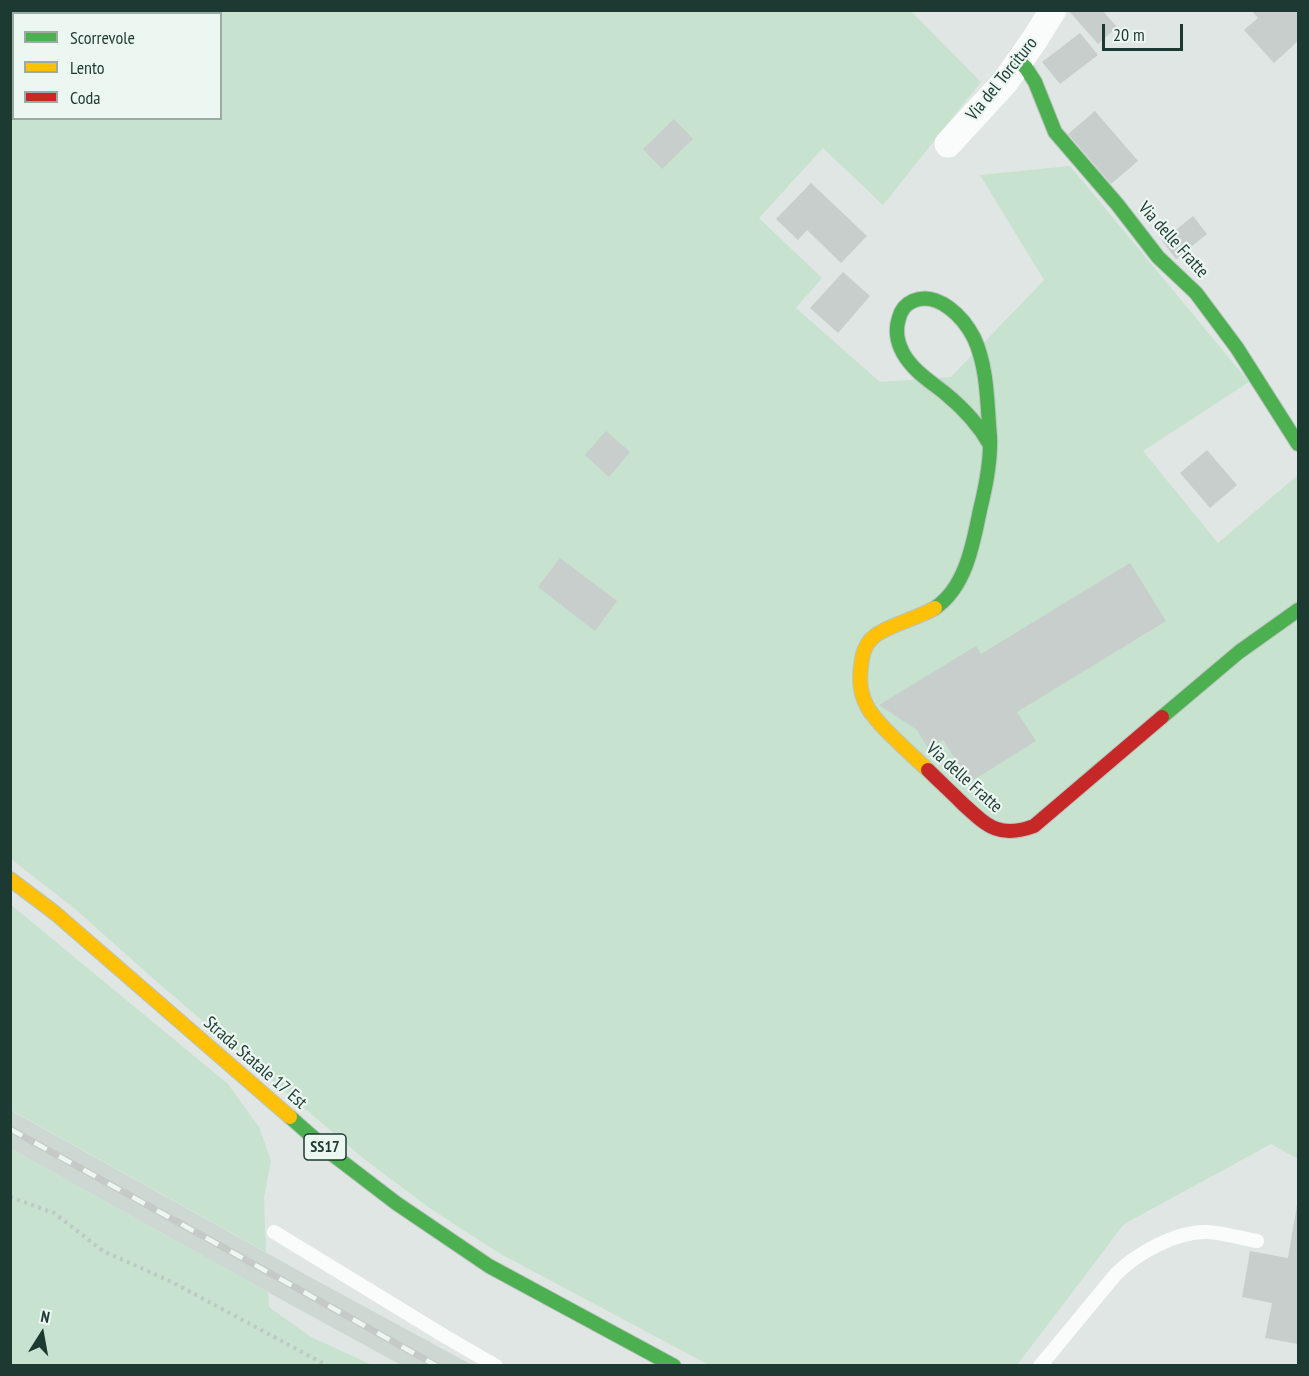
<!DOCTYPE html>
<html>
<head>
<meta charset="utf-8">
<style>
	body { margin:0 }
	#map { position:relative; width:1309px; height:1376px; overflow:hidden; background:#e0e6e3; font-family:"PT Sans Narrow",sans-serif }
	canvas { display:block }
	.frame { position:absolute; inset:0; border:12px solid #1d3a32; pointer-events:none }
	.legend { position:absolute; left:12px; top:12px; width:210px; height:108px; box-sizing:border-box; background:#edf7f2; border:2px solid #9aaba5; margin:0; padding:8px 10px; list-style:none; font-size:18px; color:#1d3a32 }
	.legend li { display:flex; align-items:center; gap:12px; height:30px }
	.legend b { width:30px; border:2px solid #9aaba5 }
	.north { position:absolute; left:12px; top:1304px; width:60px; height:60px; -webkit-text-stroke:4px #edf7f2; paint-order:stroke; rotate:11deg; font-size:16px; font-weight:700; line-height:24px; text-align:center; color:#1d3a32 }
	.north::after { content:''; display:block; margin:auto; width:21px; height:27px; background:#1d3a32; clip-path:polygon(50% 0,100% 100%,50% 72%,0 100%) }
	.scale { position:absolute; left:1102px; top:24px; width:81px; height:27px; box-sizing:border-box; border:3px solid #1d3a32; border-top:0; padding-left:8px; font-size:18px; line-height:21px; white-space:nowrap; color:#1d3a32; -webkit-text-stroke:4px #edf7f2; paint-order:stroke }
</style>
</head>
<body>
<div id="map">
<canvas width="1309" height="1376"></canvas>
<div class="frame"></div>
<ul class="legend">
<li><b style="height:8px;background:#4caf50"></b>Scorrevole</li>
<li><b style="height:8px;background:#ffc107"></b>Lento</li>
<li><b style="height:8px;background:#c62828"></b>Coda</li>
</ul>
<div class="north">N</div>
<div class="scale">20 m</div>
</div>
<script>
const ctx = document.querySelector('canvas').getContext('2d');
ctx.lineJoin = 'round';
function paint(path, color) { ctx.fillStyle = color; ctx.fill(path, 'evenodd'); }
function stroke(path, color, width, dash) { ctx.strokeStyle = color; ctx.lineWidth = width; ctx.lineCap = dash ? 'butt' : 'round'; ctx.setLineDash(dash || []); ctx.stroke(path); }
function drawText(font, color, halo, rows, align = 'center') {
  ctx.font = font + ' "PT Sans Narrow",sans-serif'; ctx.lineWidth = 4.5; ctx.setLineDash([]); ctx.textBaseline = 'middle'; ctx.strokeStyle = halo; ctx.fillStyle = color; for (const [text, x, y, turn = 0] of rows) {
    ctx.save(); ctx.translate(x, y); ctx.rotate((+turn || 0) * Math.PI / 180); ctx.textAlign = isNaN(turn) ? turn : align; if (halo) ctx.strokeText(text, 0, 0); ctx.fillText(text, 0, 0); ctx.restore();
  }
}
paint(new Path2D(`
	M 10,1110 L 310,1277 L 472,1365 L 401,1365 L 293,1306 L 11,1149 Z`), '#cdd8d3');
paint(new Path2D(`
	M 11,11 L 911,11 L 981,82 L 883,205 L 823,148 L 759,218 L 822,278 L 796,308 L 880,382 L 951,377 L 1044,280 L 980,175 L 1070,166 L 1249,382 L 1143,451 L 1218,543 L 1298,475 L 1298,1159 L 1271,1144 L 1124,1224 L 1017,1365 L 709,1365 L 499,1253 L 431,1209 L 364,1159 L 156,981 L 74,908 L 11,859 ZM 14,14 L 220,14 L 220,118 L 14,118 Z
	M 10,904 L 228,1084 L 259,1127 L 271,1161 L 264,1197 L 266,1252 L 11,1110 Z
	M 11,1149 L 268,1292 L 269,1307 L 311,1337 L 372,1365 L 11,1365 Z`), '#c7e2cf');
paint(new Path2D(`
	M 1068,10 L 1102,10 L 1117,27 L 1098,44 Z
	M 1251,10 L 1298,10 L 1298,41 L 1274,63 L 1244,30 L 1258,18 Z
	M 1080,33 L 1098,55 L 1060,84 L 1042,62 Z
	M 1095,111 L 1138,161 L 1111,184 L 1068,134 Z
	M 674,119 L 693,139 L 662,169 L 643,149 Z
	M 811,183 L 867,236 L 841,263 L 807,230 L 798,240 L 776,219 Z
	M 1193,216 L 1207,234 L 1176,259 L 1162,241 Z
	M 843,272 L 870,296 L 838,333 L 810,308 Z
	M 606,431 L 630,452 L 609,477 L 585,455 Z
	M 1207,450 L 1237,485 L 1210,508 L 1180,473 Z
	M 560,558 L 617,601 L 595,631 L 538,587 Z
	M 1130,563 L 1166,621 L 1017,712 L 1036,741 L 970,782 L 943,740 L 928,748 L 917,730 L 879,705 L 976,646 L 981,654 Z
	M 1297,1205 L 1298,1205 L 1298,1344 L 1265,1338 L 1272,1303 L 1242,1297 L 1250,1251 L 1288,1258 Z`), '#c7cecb');
const fast = new Path2D(`
	M 1020,62 L 1026,68 L 1035,82 L 1055,132 L 1117,204 L 1158,257 L 1196,293 L 1237,348 L 1298,444
	M 935,608 C 966,587 973,544 980,510 C 986,486 991,462 990,437 C 987,405 988,368 974,338 C 964,318 938,290 913,301 C 906,304 901,310 899,318 C 895,330 897,342 903,353 C 913,371 930,381 946,394 C 963,408 979,425 990,445
	M 1162,717 L 1239,652 L 1298,610
	M 290,1117 L 332,1154 L 396,1203 L 489,1266 L 674,1366`);
const slow = new Path2D(`
	M 928,770 C 917,760 905,749 894,738 C 872,717 856,700 861,667 C 862,654 865,643 876,635 C 894,623 916,619 935,608
	M 10,879 L 55,913 L 290,1117`);
const jam = new Path2D(`
	M 928,770 C 939,781 951,792 962,803 C 987,826 999,839 1034,826 L 1162,717`);
stroke(fast, '#b9c3bf', 16);
stroke(slow, '#b9c3bf', 16);
stroke(jam, '#b9c3bf', 16);
stroke(new Path2D(`
	M 10,1197 L 54,1213 L 103,1251 L 172,1282 L 328,1366`), '#bec8c5', 4, [3, 4.5]);
stroke(new Path2D(`
	M 274,1232 L 446,1337 L 496,1366
	M 1040,1366 L 1116,1274 C 1137,1253 1177,1231 1207,1232 C 1224,1233 1241,1238 1257,1241`), '#fafbfb', 14);
stroke(new Path2D(`
	M 948,144 L 1005,82 L 1035,39 L 1053,10`), '#fafbfb', 27);
stroke(fast, '#4caf50', 14);
stroke(slow, '#ffc107', 14);
stroke(jam, '#c62828', 14);
const rail = new Path2D(`
	M 10,1129 L 437,1366`);
stroke(rail, '#c5cac8', 7);
stroke(rail, '#edf7f2', 4.5, [14]);
for (const [x, y, w] of [
	[325,1147,42]
]) { const box = new Path2D(); box.roundRect(x - w / 2, y - 13, w, 26, 4.5); ctx.fillStyle = '#edf7f2'; ctx.fill(box); stroke(box, '#1d3a32', 1.5); }
drawText('bold 16px', '#1d3a32', null, [
	["SS17",325,1147]
]);
drawText('18px', '#1d3a32', '#edf7f2', [
	["Via del Torcituro",1002,79,-51],
	["Via delle Fratte",1173,240,48],
	["Via delle Fratte",964,778,42],
	["Strada Statale 17 Est",255,1063,41]
]);
</script>
</body>
</html>
